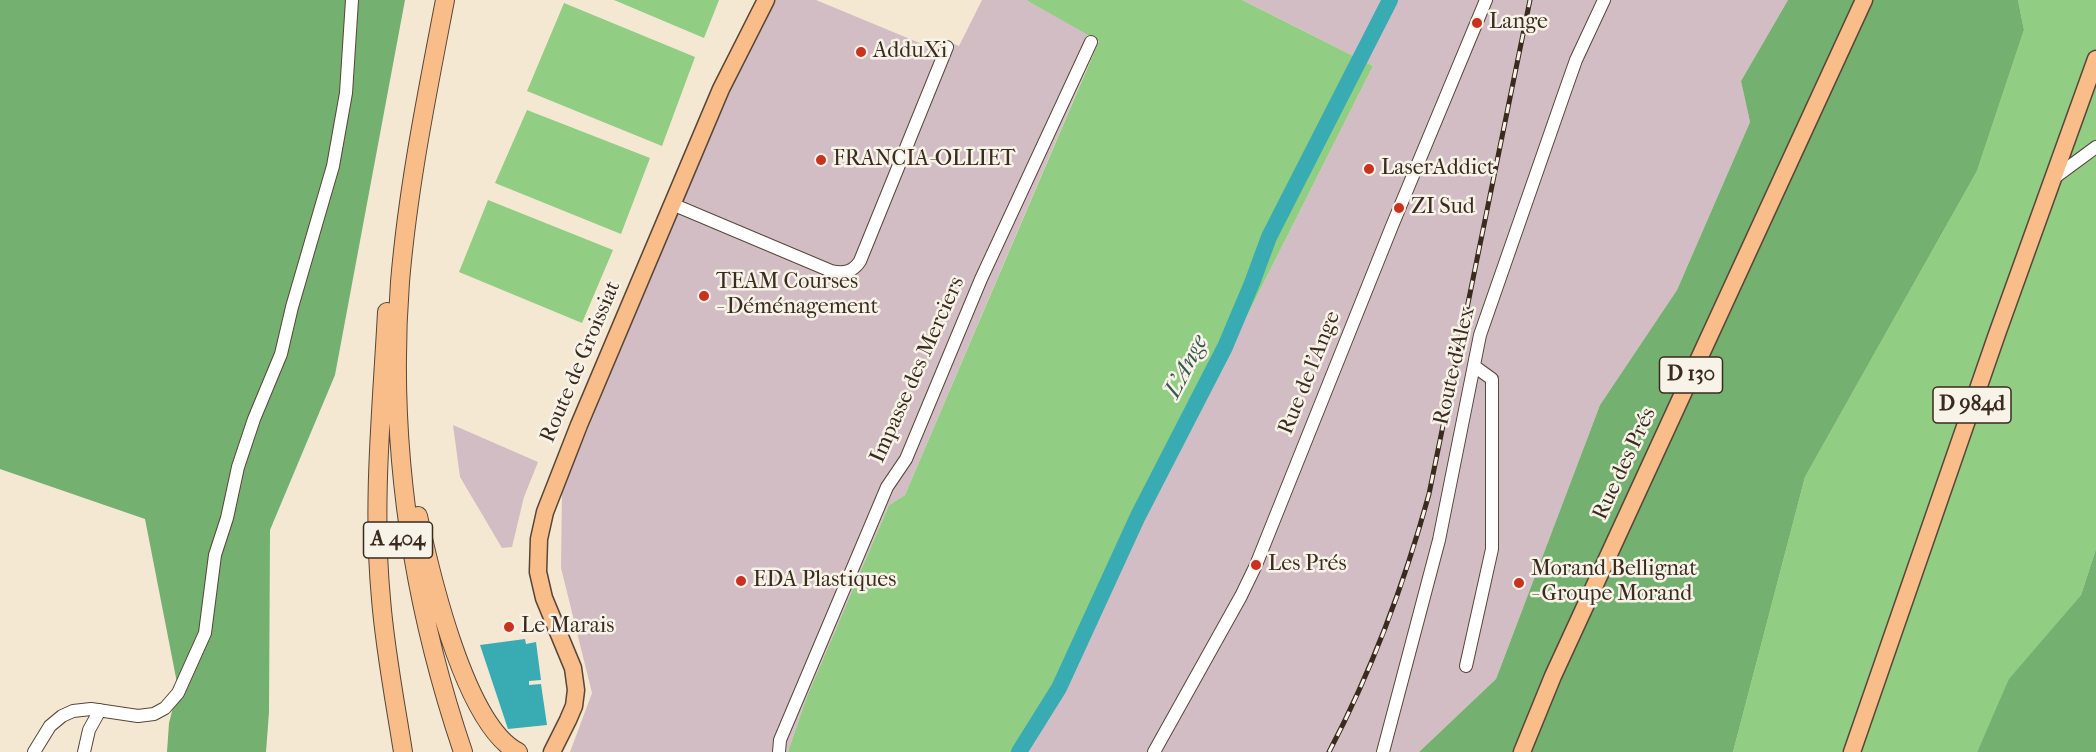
<!DOCTYPE html>
<html>
<head>
<meta charset="utf-8">
<style>
	body { margin:0 }
	canvas { display:block; background:#f4e8d3 }
</style>
</head>
<body>
<canvas width="2096" height="752"></canvas>
<script>
const ctx = document.querySelector('canvas').getContext('2d');
ctx.lineJoin = 'round';
function paint(path, color) { ctx.fillStyle = color; ctx.fill(path, 'evenodd'); }
function stroke(path, color, width, dash) { ctx.strokeStyle = color; ctx.lineWidth = width; ctx.lineCap = dash ? 'butt' : 'round'; ctx.setLineDash(dash || []); ctx.stroke(path); }
function drawText(font, color, halo, rows, align = 'center') {
  ctx.font = font + ' "IM FELL French Canon",serif'; ctx.lineWidth = 5; ctx.setLineDash([]); ctx.textBaseline = 'middle'; ctx.strokeStyle = halo; ctx.fillStyle = color; for (const [text, x, y, turn = 0] of rows) {
    ctx.save(); ctx.translate(x, y); ctx.rotate((+turn || 0) * Math.PI / 180); ctx.textAlign = isNaN(turn) ? turn : align; if (halo) ctx.strokeText(text, 0, 0); ctx.fillText(text, 0, 0); ctx.restore();
  }
}
paint(new Path2D(`
	M 774,0 L 816,0 L 939,51 L 944,40 L 959,46 L 982,0 L 1026,0 L 1099,40 L 905,495 L 889,505 L 806,699 L 788,752 L 570,752 L 592,693 L 561,568 L 562,491 L 687,192 L 745,57 Z
	M 1242,0 L 1788,0 L 1741,81 L 1750,122 L 1677,290 L 1600,405 L 1496,679 L 1419,752 L 1027,752 L 1373,66 Z
	M 453,425 L 538,462 L 524,497 L 512,547 L 502,548 L 460,477 Z`), '#d2bdc5');
paint(new Path2D(`
	M 614,0 L 719,0 L 704,38 Z
	M 1026,0 L 1242,0 L 1373,66 L 1027,752 L 788,752 L 806,699 L 889,505 L 905,495 L 1099,41 Z
	M 2018,0 L 2096,0 L 2096,549 L 2081,595 L 2010,679 L 1977,752 L 1733,752 L 1805,477 L 1977,171 L 2024,30 Z
	M 564,3 L 695,57 L 662,146 L 527,91 Z
	M 527,110 L 650,158 L 621,234 L 495,183 Z
	M 488,200 L 613,250 L 582,323 L 459,272 Z`), '#91cd82');
paint(new Path2D(`
	M 0,0 L 405,0 L 335,375 L 270,530 L 269,712 L 266,752 L 167,752 L 169,723 L 178,688 L 145,519 L 0,469 Z
	M 1788,0 L 2018,0 L 2024,30 L 1977,171 L 1805,477 L 1733,752 L 1419,752 L 1496,679 L 1600,405 L 1677,290 L 1750,122 L 1741,81 Z
	M 2096,549 L 2096,752 L 1977,752 L 2009,679 L 2081,595 Z`), '#74b070');
paint(new Path2D(`
	M 525,639 L 526,644 L 536,642 L 541,680 L 529,681 L 529,685 L 541,684 L 547,725 L 508,729 L 480,645 Z`), '#39abb3');
stroke(new Path2D(`
	M 1019,752 L 1059,688 L 1138,516 L 1225,347 L 1252,283 L 1269,237 L 1390,0`), '#39abb3', 16);
const minor = new Path2D(`
	M 2054,178 L 2096,147
	M 672,204 L 831,271 C 844,274 853,272 860,261 L 947,47
	M 1466,666 L 1492,549 L 1492,379 L 1474,366
	M 34,752 L 50,726 L 62,716 L 73,711 L 91,709 L 138,716 L 154,714 L 165,708 L 178,693 L 205,633 L 215,555 L 227,518 L 238,467 L 254,419 L 281,354 L 292,307 L 333,166 L 346,93 L 352,0
	M 84,752 L 89,730 L 100,710
	M 779,752 L 780,740 L 887,487 L 906,459 L 981,279 L 1091,42
	M 1154,752 L 1241,596 L 1256,565 L 1392,226 L 1486,0
	M 1383,752 L 1439,540 L 1480,335 L 1564,94 L 1576,60 L 1604,0`);
const major = new Path2D(`
	M 552,752 L 568,720 L 574,706 L 576,690 L 573,668 L 544,598 L 538,572 L 539,539 L 545,512 L 579,425 L 721,89 L 766,0
	M 1522,752 L 1553,676 L 1864,0
	M 1852,752 L 1997,334 L 2096,59`);
const highway = new Path2D(`
	M 445,0 C 427,94 408,187 400,282 C 388,441 412,601 463,752
	M 387,312 C 382,407 372,504 381,599 C 385,650 395,701 403,752
	M 418,516 C 430,572 465,725 518,752`);
stroke(minor, '#574639', 14);
stroke(major, '#574639', 19);
stroke(highway, '#574639', 20);
stroke(minor, '#fff', 12);
stroke(major, '#f9bd89', 16);
stroke(highway, '#f9bd89', 18);
const rail = new Path2D(`
	M 1329,752 C 1373,668 1404,585 1429,494 L 1530,0`);
stroke(rail, '#3b2a1e', 5);
stroke(rail, '#f7f3e8', 3, [9]);
for (const [x, y, r, color] of [
	[1477,23,6,"#c8321e"],
	[861,52,6,"#c8321e"],
	[821,160,6,"#c8321e"],
	[1369,169,6,"#c8321e"],
	[1399,208,6,"#c8321e"],
	[704,296,6,"#c8321e"],
	[1256,565,6,"#c8321e"],
	[741,581,6,"#c8321e"],
	[1519,583,6,"#c8321e"],
	[509,627,6,"#c8321e"]
]) { const dot = new Path2D(); dot.arc(x, y, r, 0, 2 * Math.PI); ctx.fillStyle = color; ctx.fill(dot); stroke(dot, '#f7f3e8', 2); }
for (const [x, y, w] of [
	[1691,375,63],
	[1972,405,78],
	[398,540,69]
]) { const box = new Path2D(); box.roundRect(x - w / 2, y - 18, w, 36, 4.5); ctx.fillStyle = '#f7f3e8'; ctx.fill(box); stroke(box, '#3b2a1e', 1.5); }
drawText('bold 21px', '#3b2a1e', null, [
	["D 130",1691,375],
	["D 984d",1972,405],
	["A 404",398,540]
]);
drawText('22px', '#3b2a1e', '#f7f3e8', [
	["Lange",1489,23],
	["AdduXi",873,52],
	["FRANCIA-OLLIET",833,160],
	["LaserAddict",1381,169],
	["ZI Sud",1411,208],
	["TEAM Courses",716,283],
	["- Déménagement",716,308],
	["Les Prés",1268,565],
	["Morand Bellignat",1531,570],
	["- Groupe Morand",1531,595],
	["EDA Plastiques",753,581],
	["Le Marais",521,627]
], 'left');
drawText('22px', '#3b2a1e', '#f7f3e8', [
	["Route de Groissiat",581,362,-67],
	["Route d'Alex",1455,366,-77],
	["Impasse des Merciers",918,370,-66],
	["Rue de l'Ange",1310,373,-68],
	["Rue des Prés",1625,464,-65]
]);
drawText('italic 24px', '#3a5752', '#f7f3e8', [
	["L'Ange",1187,367,-63]
]);
</script>
</body>
</html>
